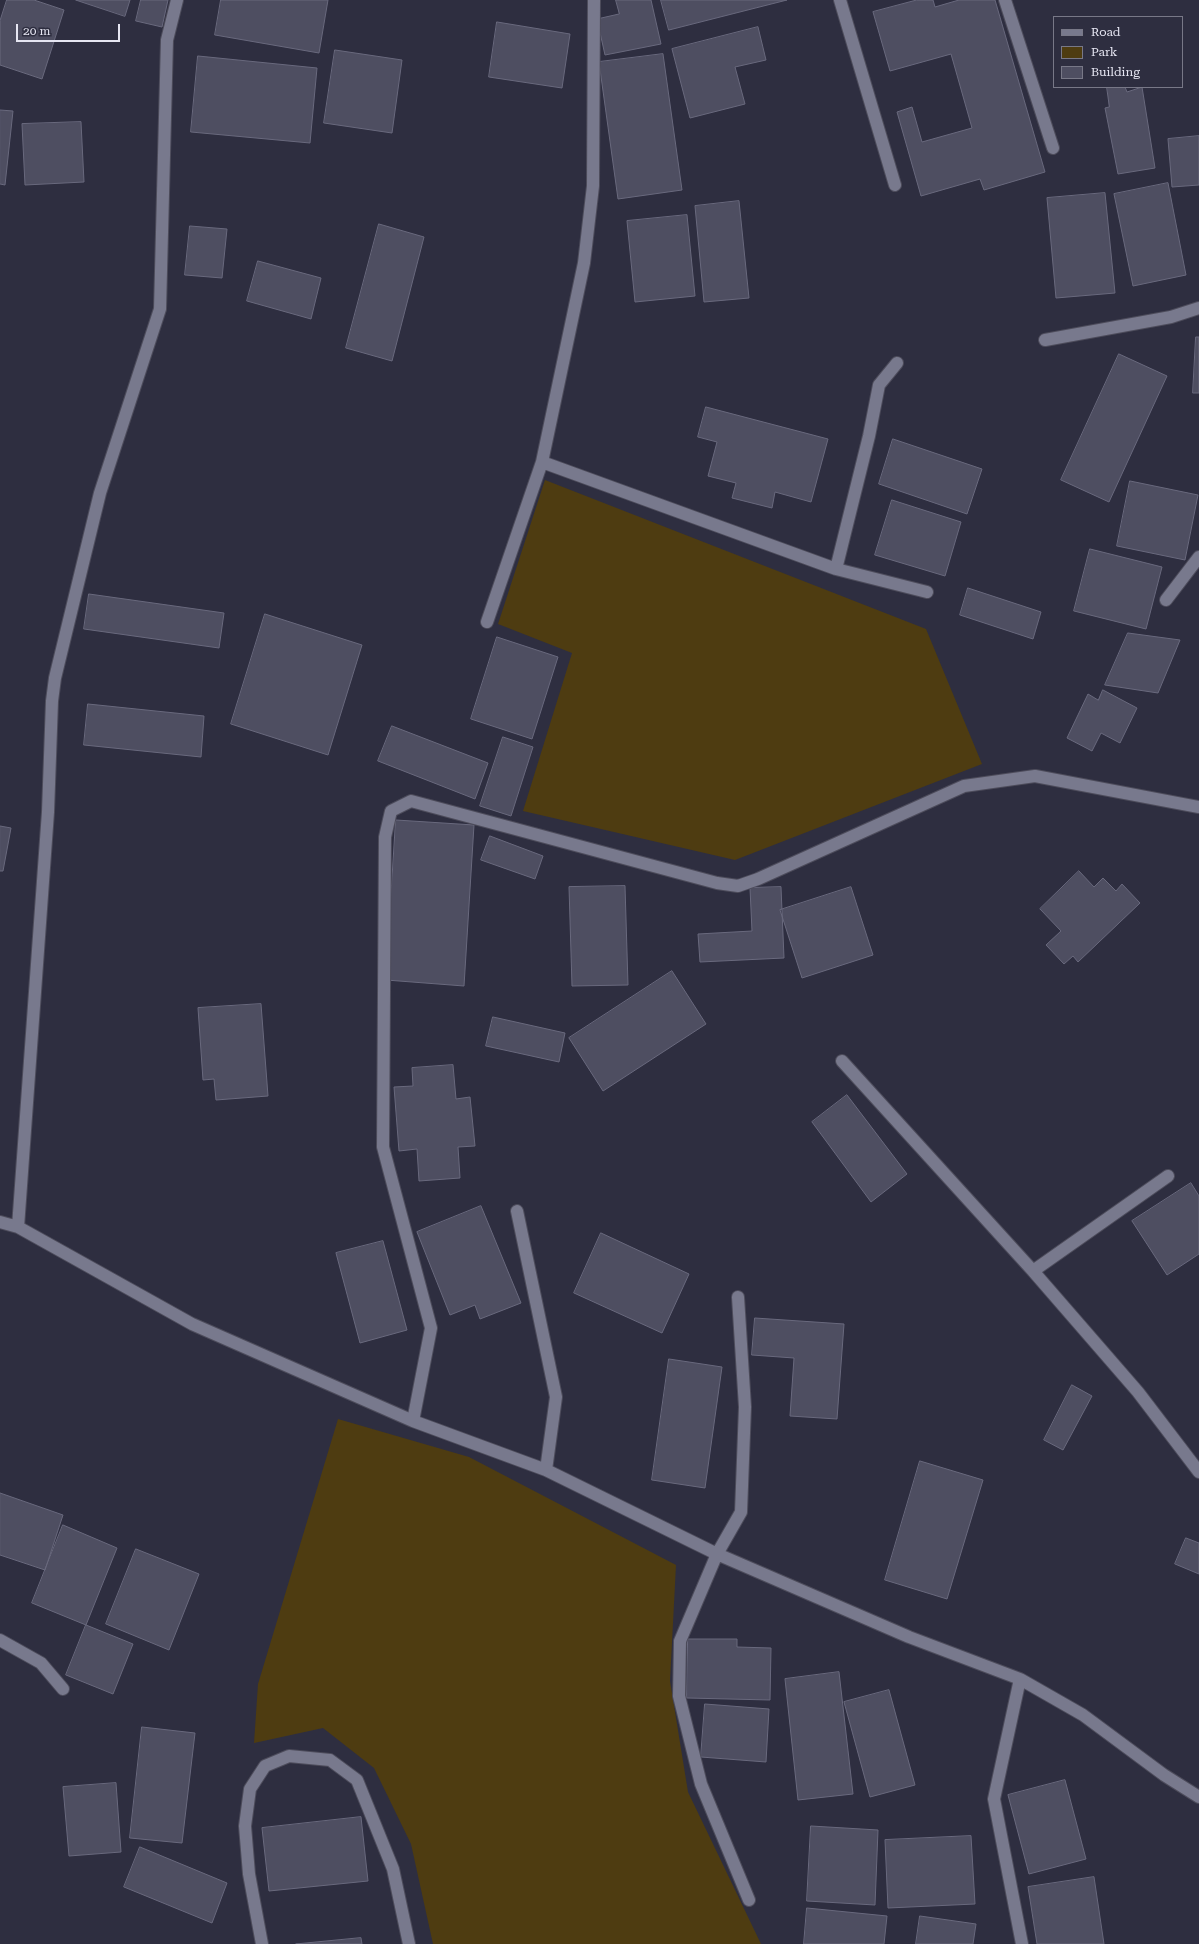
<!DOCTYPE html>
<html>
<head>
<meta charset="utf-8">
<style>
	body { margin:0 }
	#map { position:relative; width:1199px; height:1944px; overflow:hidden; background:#2e2e40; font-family:"Roboto Serif",serif }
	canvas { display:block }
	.legend { position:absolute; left:1053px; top:16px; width:130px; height:72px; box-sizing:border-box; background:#2e2e40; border:1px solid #787887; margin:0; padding:5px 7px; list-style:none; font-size:12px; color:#e6e6f2 }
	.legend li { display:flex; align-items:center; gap:8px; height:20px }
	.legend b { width:20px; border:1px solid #787887 }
	.scale { position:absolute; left:16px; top:24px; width:104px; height:18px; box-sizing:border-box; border:2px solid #e6e6f2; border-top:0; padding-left:5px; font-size:12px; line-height:14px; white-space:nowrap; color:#e6e6f2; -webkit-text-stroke:3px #2e2e40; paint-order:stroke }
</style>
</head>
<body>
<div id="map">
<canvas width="1199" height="1944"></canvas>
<ul class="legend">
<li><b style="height:5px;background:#78798d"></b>Road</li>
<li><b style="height:11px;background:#4e3c11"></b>Park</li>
<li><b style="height:11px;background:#4e4e61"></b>Building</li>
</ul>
<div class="scale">20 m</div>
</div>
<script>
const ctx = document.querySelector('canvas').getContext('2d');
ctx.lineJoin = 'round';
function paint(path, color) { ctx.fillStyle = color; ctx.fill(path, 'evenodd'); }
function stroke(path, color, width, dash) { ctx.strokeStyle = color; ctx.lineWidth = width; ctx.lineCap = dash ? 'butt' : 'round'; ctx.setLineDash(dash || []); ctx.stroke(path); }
paint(new Path2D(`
	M 545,480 L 926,629 L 982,764 L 735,860 L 523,811 L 572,653 L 498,624 Z
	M 338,1419 L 469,1457 L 676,1565 L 670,1681 L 688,1792 L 761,1944 L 433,1944 L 411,1844 L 374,1768 L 323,1728 L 254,1743 L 258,1684 Z`), '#4e3c11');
const building = new Path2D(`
	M 7,0 L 34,0 L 64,10 L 42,79 L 0,65 L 0,21 Z
	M 76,0 L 130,0 L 125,16 Z
	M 141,0 L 168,0 L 162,27 L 136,21 Z
	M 221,0 L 328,0 L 319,53 L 215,35 Z
	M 616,0 L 651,0 L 661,44 L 605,55 L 597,19 L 619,14 Z
	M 661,0 L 787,0 L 669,30 Z
	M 917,0 L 933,0 L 935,7 L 959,0 L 995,0 L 1045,172 L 984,190 L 980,179 L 921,196 L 897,112 L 912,107 L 922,142 L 972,128 L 951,54 L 890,71 L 873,12 Z
	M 497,22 L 570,34 L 562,88 L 489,77 Z
	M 758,27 L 766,60 L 735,67 L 745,104 L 690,118 L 672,49 Z
	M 335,50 L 402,60 L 392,133 L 324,123 Z
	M 663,54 L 682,190 L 618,199 L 599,62 Z
	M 198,56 L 317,68 L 310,143 L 191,132 Z
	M 1107,87 L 1125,87 L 1127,92 L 1142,87 L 1155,168 L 1118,174 L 1105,108 L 1109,107 Z
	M 0,110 L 13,111 L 5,185 L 0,184 Z
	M 81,122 L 84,182 L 25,185 L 22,124 Z
	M 1199,136 L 1199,185 L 1172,187 L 1168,139 Z
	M 1168,183 L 1186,275 L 1133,286 L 1114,194 Z
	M 1105,193 L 1115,293 L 1056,298 L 1047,198 Z
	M 739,201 L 749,298 L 704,302 L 695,206 Z
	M 687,215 L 695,296 L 635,302 L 627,221 Z
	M 379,224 L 424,237 L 392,361 L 346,348 Z
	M 190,226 L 227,229 L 222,278 L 185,275 Z
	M 258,261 L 321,278 L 311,319 L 247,301 Z
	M 1196,337 L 1199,337 L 1199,393 L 1193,393 Z
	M 1119,354 L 1167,376 L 1109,502 L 1061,480 Z
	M 706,407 L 828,439 L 811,502 L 775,492 L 772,508 L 732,498 L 736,483 L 708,476 L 717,442 L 698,437 Z
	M 893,439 L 982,469 L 967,514 L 879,484 Z
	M 1130,481 L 1198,495 L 1185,560 L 1117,546 Z
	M 892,500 L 961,522 L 945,576 L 875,555 Z
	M 1090,549 L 1162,567 L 1146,629 L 1074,611 Z
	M 968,588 L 1041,612 L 1033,639 L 960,615 Z
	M 89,594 L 224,613 L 219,648 L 84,629 Z
	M 265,614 L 362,645 L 328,755 L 231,724 Z
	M 1128,633 L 1180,640 L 1158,693 L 1105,685 Z
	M 497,637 L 558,657 L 532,739 L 471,719 Z
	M 1103,690 L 1137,708 L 1120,743 L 1101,733 L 1092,751 L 1067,738 L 1088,694 L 1098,700 Z
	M 88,704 L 204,716 L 201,757 L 84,745 Z
	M 392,726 L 488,763 L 475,799 L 378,761 Z
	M 503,737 L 533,747 L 511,816 L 480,806 Z
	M 396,820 L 474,825 L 464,986 L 386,980 Z
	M 0,826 L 11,828 L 3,871 L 0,871 Z
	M 490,836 L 543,856 L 535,879 L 481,860 Z
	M 1079,871 L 1094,887 L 1103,878 L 1116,891 L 1122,884 L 1140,903 L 1078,962 L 1073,956 L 1064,964 L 1046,945 L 1061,931 L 1040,909 Z
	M 625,886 L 628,985 L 572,986 L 569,887 Z
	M 781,887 L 784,958 L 700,962 L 698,934 L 752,931 L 750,888 Z
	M 851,887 L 873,955 L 802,978 L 780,910 Z
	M 672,971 L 706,1024 L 603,1091 L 569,1038 Z
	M 261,1004 L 268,1096 L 216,1100 L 214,1079 L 203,1080 L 198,1008 Z
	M 493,1017 L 565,1033 L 559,1062 L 486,1046 Z
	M 453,1065 L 456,1099 L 470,1097 L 475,1146 L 458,1147 L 460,1178 L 419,1181 L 417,1149 L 399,1151 L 394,1087 L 413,1086 L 412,1068 Z
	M 847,1095 L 907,1174 L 871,1202 L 812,1122 Z
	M 1191,1183 L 1199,1196 L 1199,1254 L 1167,1275 L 1132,1221 Z
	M 481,1206 L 521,1303 L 480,1319 L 475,1305 L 450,1315 L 417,1232 Z
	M 601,1233 L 689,1274 L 662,1333 L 574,1293 Z
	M 383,1241 L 407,1330 L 360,1343 L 336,1253 Z
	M 755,1318 L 844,1324 L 837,1419 L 790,1416 L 794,1358 L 752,1355 Z
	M 669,1359 L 722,1367 L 705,1488 L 652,1480 Z
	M 1072,1385 L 1092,1396 L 1063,1450 L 1044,1440 Z
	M 920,1461 L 983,1480 L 947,1599 L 885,1580 Z
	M 0,1493 L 63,1515 L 45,1570 L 0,1555 Z
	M 63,1525 L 117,1548 L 86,1625 L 32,1603 Z
	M 1186,1538 L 1199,1543 L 1199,1574 L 1175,1564 Z
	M 136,1549 L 199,1574 L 169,1650 L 106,1624 Z
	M 86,1625 L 133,1644 L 113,1694 L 66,1675 Z
	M 688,1639 L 737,1639 L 737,1647 L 771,1648 L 770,1700 L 687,1698 Z
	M 839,1672 L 853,1794 L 798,1800 L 785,1679 Z
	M 889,1690 L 915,1785 L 870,1797 L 844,1702 Z
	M 705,1704 L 769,1709 L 766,1762 L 701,1757 Z
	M 142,1727 L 195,1733 L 182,1843 L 130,1838 Z
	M 1065,1780 L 1086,1859 L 1029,1874 L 1008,1795 Z
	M 116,1783 L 121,1852 L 69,1856 L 63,1787 Z
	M 361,1817 L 368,1881 L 269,1891 L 262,1828 Z
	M 811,1826 L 878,1830 L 875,1905 L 807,1901 Z
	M 971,1836 L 975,1904 L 888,1908 L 885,1840 Z
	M 140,1847 L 227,1883 L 212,1923 L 124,1887 Z
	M 1094,1877 L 1104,1944 L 1037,1944 L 1028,1887 Z
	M 807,1908 L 887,1916 L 884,1944 L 804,1944 Z
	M 920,1916 L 976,1924 L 973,1944 L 916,1944 Z
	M 361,1938 L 362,1944 L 296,1944 Z`);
paint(building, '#4e4e61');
stroke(building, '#69697d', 1);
const minor = new Path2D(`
	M 840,0 L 895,185
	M 1005,0 L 1053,148
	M 1045,340 L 1171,317 L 1199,308
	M 542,462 L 836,569 L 927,592
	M 836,569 L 869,436 L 879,385 L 897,363
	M 1166,600 L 1199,557
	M 487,622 L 542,462 L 584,263 L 593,186 L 594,0
	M 842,1061 L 1033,1271 L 1138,1392 L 1199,1472
	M 517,1211 L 556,1397 L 546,1470
	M 0,1222 L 18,1227 L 192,1324 L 413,1421 L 546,1470 L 717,1554 L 909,1637 L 1020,1679 L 1083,1715 L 1164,1775 L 1199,1797
	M 18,1227 L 48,812 L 52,701 L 55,678 L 100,493 L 160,309 L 167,40 L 177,0
	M 1033,1271 L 1168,1176
	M 738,1297 L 745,1407 L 741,1512 L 717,1554 L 680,1641 L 679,1696 L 701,1784 L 749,1900
	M 413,1421 L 431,1328 L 383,1147 L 385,837 L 391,811 L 411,801 L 717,883 L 738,886 L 758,879 L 964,786 L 1035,776 L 1199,807
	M 0,1640 L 41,1663 L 63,1689
	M 1020,1679 L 994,1799 L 1022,1944
	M 262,1944 L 249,1874 L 245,1826 L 250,1789 L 265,1766 L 289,1756 L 330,1760 L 357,1780 L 393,1869 L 409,1944`);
stroke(minor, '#4d4c5b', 14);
stroke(minor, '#78798d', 12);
</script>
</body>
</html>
